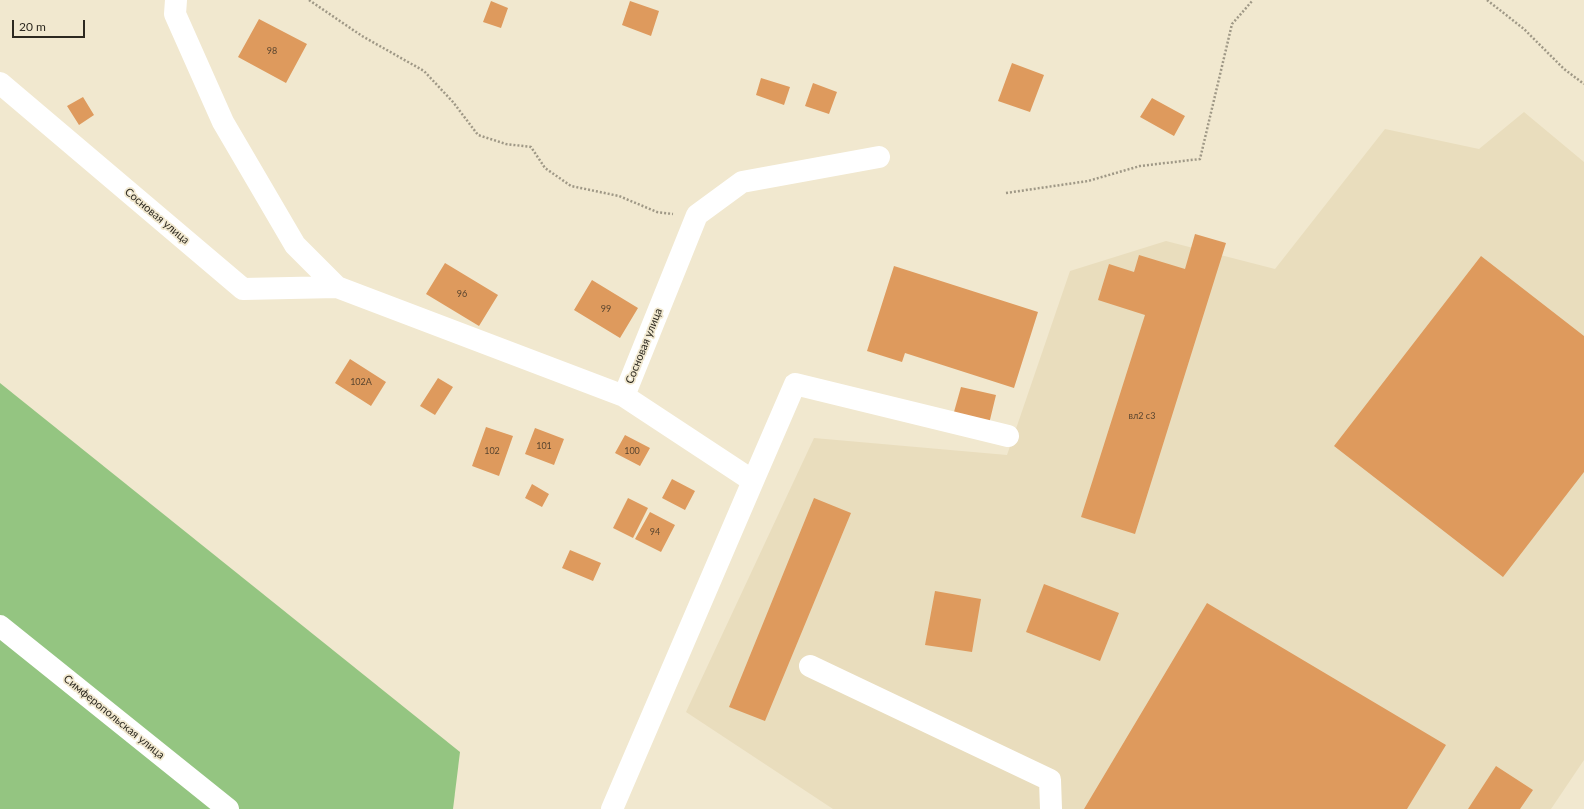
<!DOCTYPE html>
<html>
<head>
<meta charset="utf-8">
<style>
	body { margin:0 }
	#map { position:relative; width:1584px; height:809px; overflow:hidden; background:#f1e8cf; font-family:Lato,sans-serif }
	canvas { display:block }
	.scale { position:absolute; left:12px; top:20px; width:73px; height:18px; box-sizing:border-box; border:2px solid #2d2920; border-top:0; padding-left:5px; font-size:12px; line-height:14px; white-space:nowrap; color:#2d2920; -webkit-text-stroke:3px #f1e8cf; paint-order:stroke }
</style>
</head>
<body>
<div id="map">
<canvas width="1584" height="809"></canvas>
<div class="scale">20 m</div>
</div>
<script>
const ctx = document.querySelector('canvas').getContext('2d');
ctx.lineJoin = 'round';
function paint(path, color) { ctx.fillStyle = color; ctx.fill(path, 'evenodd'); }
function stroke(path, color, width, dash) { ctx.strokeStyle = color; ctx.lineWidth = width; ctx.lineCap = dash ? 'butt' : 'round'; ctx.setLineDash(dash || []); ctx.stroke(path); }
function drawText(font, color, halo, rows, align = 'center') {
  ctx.font = font + ' Lato,sans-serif'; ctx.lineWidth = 3.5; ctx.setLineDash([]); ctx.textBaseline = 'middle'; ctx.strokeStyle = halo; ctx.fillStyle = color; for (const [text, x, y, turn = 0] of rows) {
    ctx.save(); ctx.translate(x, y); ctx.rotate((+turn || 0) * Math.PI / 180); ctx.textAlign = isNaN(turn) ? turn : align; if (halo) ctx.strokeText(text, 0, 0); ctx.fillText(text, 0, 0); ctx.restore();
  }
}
paint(new Path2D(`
	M 1524,112 L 1584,162 L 1584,760 L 1551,809 L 833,809 L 686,712 L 814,438 L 1007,455 L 1070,271 L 1166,241 L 1275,269 L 1385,129 L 1479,149 Z`), '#e9ddbd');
paint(new Path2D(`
	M 0,383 L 460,752 L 453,809 L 0,809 Z`), '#94c581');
paint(new Path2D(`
	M 491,1 L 508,8 L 501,28 L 483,22 Z
	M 630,1 L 659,11 L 651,36 L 622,25 Z
	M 259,19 L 307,44 L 286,83 L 238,57 Z
	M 1012,63 L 1044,75 L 1030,112 L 998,101 Z
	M 761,78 L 790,87 L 784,105 L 756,95 Z
	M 813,83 L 837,92 L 829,114 L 805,106 Z
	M 83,97 L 94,115 L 79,125 L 67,106 Z
	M 1152,98 L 1185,116 L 1174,136 L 1140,117 Z
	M 1195,234 L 1226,243 L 1135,534 L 1081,517 L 1145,315 L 1098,300 L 1109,264 L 1134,272 L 1139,255 L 1185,269 Z
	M 1481,256 L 1584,336 L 1584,472 L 1503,577 L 1334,446 Z
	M 445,263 L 498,295 L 479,326 L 426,294 Z
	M 894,266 L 1038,312 L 1014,388 L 905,353 L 902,362 L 867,351 Z
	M 592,280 L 638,308 L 620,338 L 574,310 Z
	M 350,359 L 386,382 L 371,406 L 335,383 Z
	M 438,378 L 453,387 L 435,415 L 420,406 Z
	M 961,387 L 996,395 L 988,428 L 952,419 Z
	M 486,427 L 513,436 L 499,476 L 472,466 Z
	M 535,428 L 564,439 L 554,465 L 525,454 Z
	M 625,435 L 650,448 L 640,466 L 615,453 Z
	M 672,479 L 695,491 L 685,510 L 662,498 Z
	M 532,484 L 549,494 L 542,507 L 525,498 Z
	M 628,498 L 648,508 L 633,538 L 613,528 Z
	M 814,498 L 851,513 L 765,721 L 729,707 Z
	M 650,512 L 675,525 L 661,552 L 635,539 Z
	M 570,550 L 601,563 L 593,581 L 562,568 Z
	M 1044,584 L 1119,613 L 1100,661 L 1026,632 Z
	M 935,591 L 981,599 L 972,652 L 925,645 Z
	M 1207,603 L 1446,745 L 1407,809 L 1084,809 Z
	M 1496,766 L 1533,790 L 1520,809 L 1468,809 Z`), '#de9a5d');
stroke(new Path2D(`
	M 309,0 L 362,36 L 424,71 L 453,102 L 478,135 L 506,144 L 531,147 L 545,168 L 571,186 L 619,196 L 657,212 L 673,214
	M 1487,0 L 1524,29 L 1564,69 L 1584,84
	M 1006,193 L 1088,181 L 1140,166 L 1200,159 L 1232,24 L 1253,0`), '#9f9886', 2.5, [2, 2]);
stroke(new Path2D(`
	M 176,0 L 175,14 L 223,122 L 295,245 L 337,287
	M 0,83 L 243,289 L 337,287 L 624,396 L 753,481 L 612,809
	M 624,396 L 697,215 L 742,182 L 879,157
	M 753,481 L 795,384 L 1008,436
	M 0,626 L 228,809
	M 810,666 L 1050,780 L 1051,809`), '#fff', 22);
drawText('9px', '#59452f', null, [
	["98",272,51],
	["96",462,294],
	["99",606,309],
	["102А",361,382],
	["вл2 с3",1142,416],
	["101",544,446],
	["102",492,451],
	["100",632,451],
	["94",655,532]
]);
drawText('11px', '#2d2920', '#f1e8cf', [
	["Сосновая улица",157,216,40],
	["Сосновая улица",644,346,-68],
	["Симферопольская улица",114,717,39]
]);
</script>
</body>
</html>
